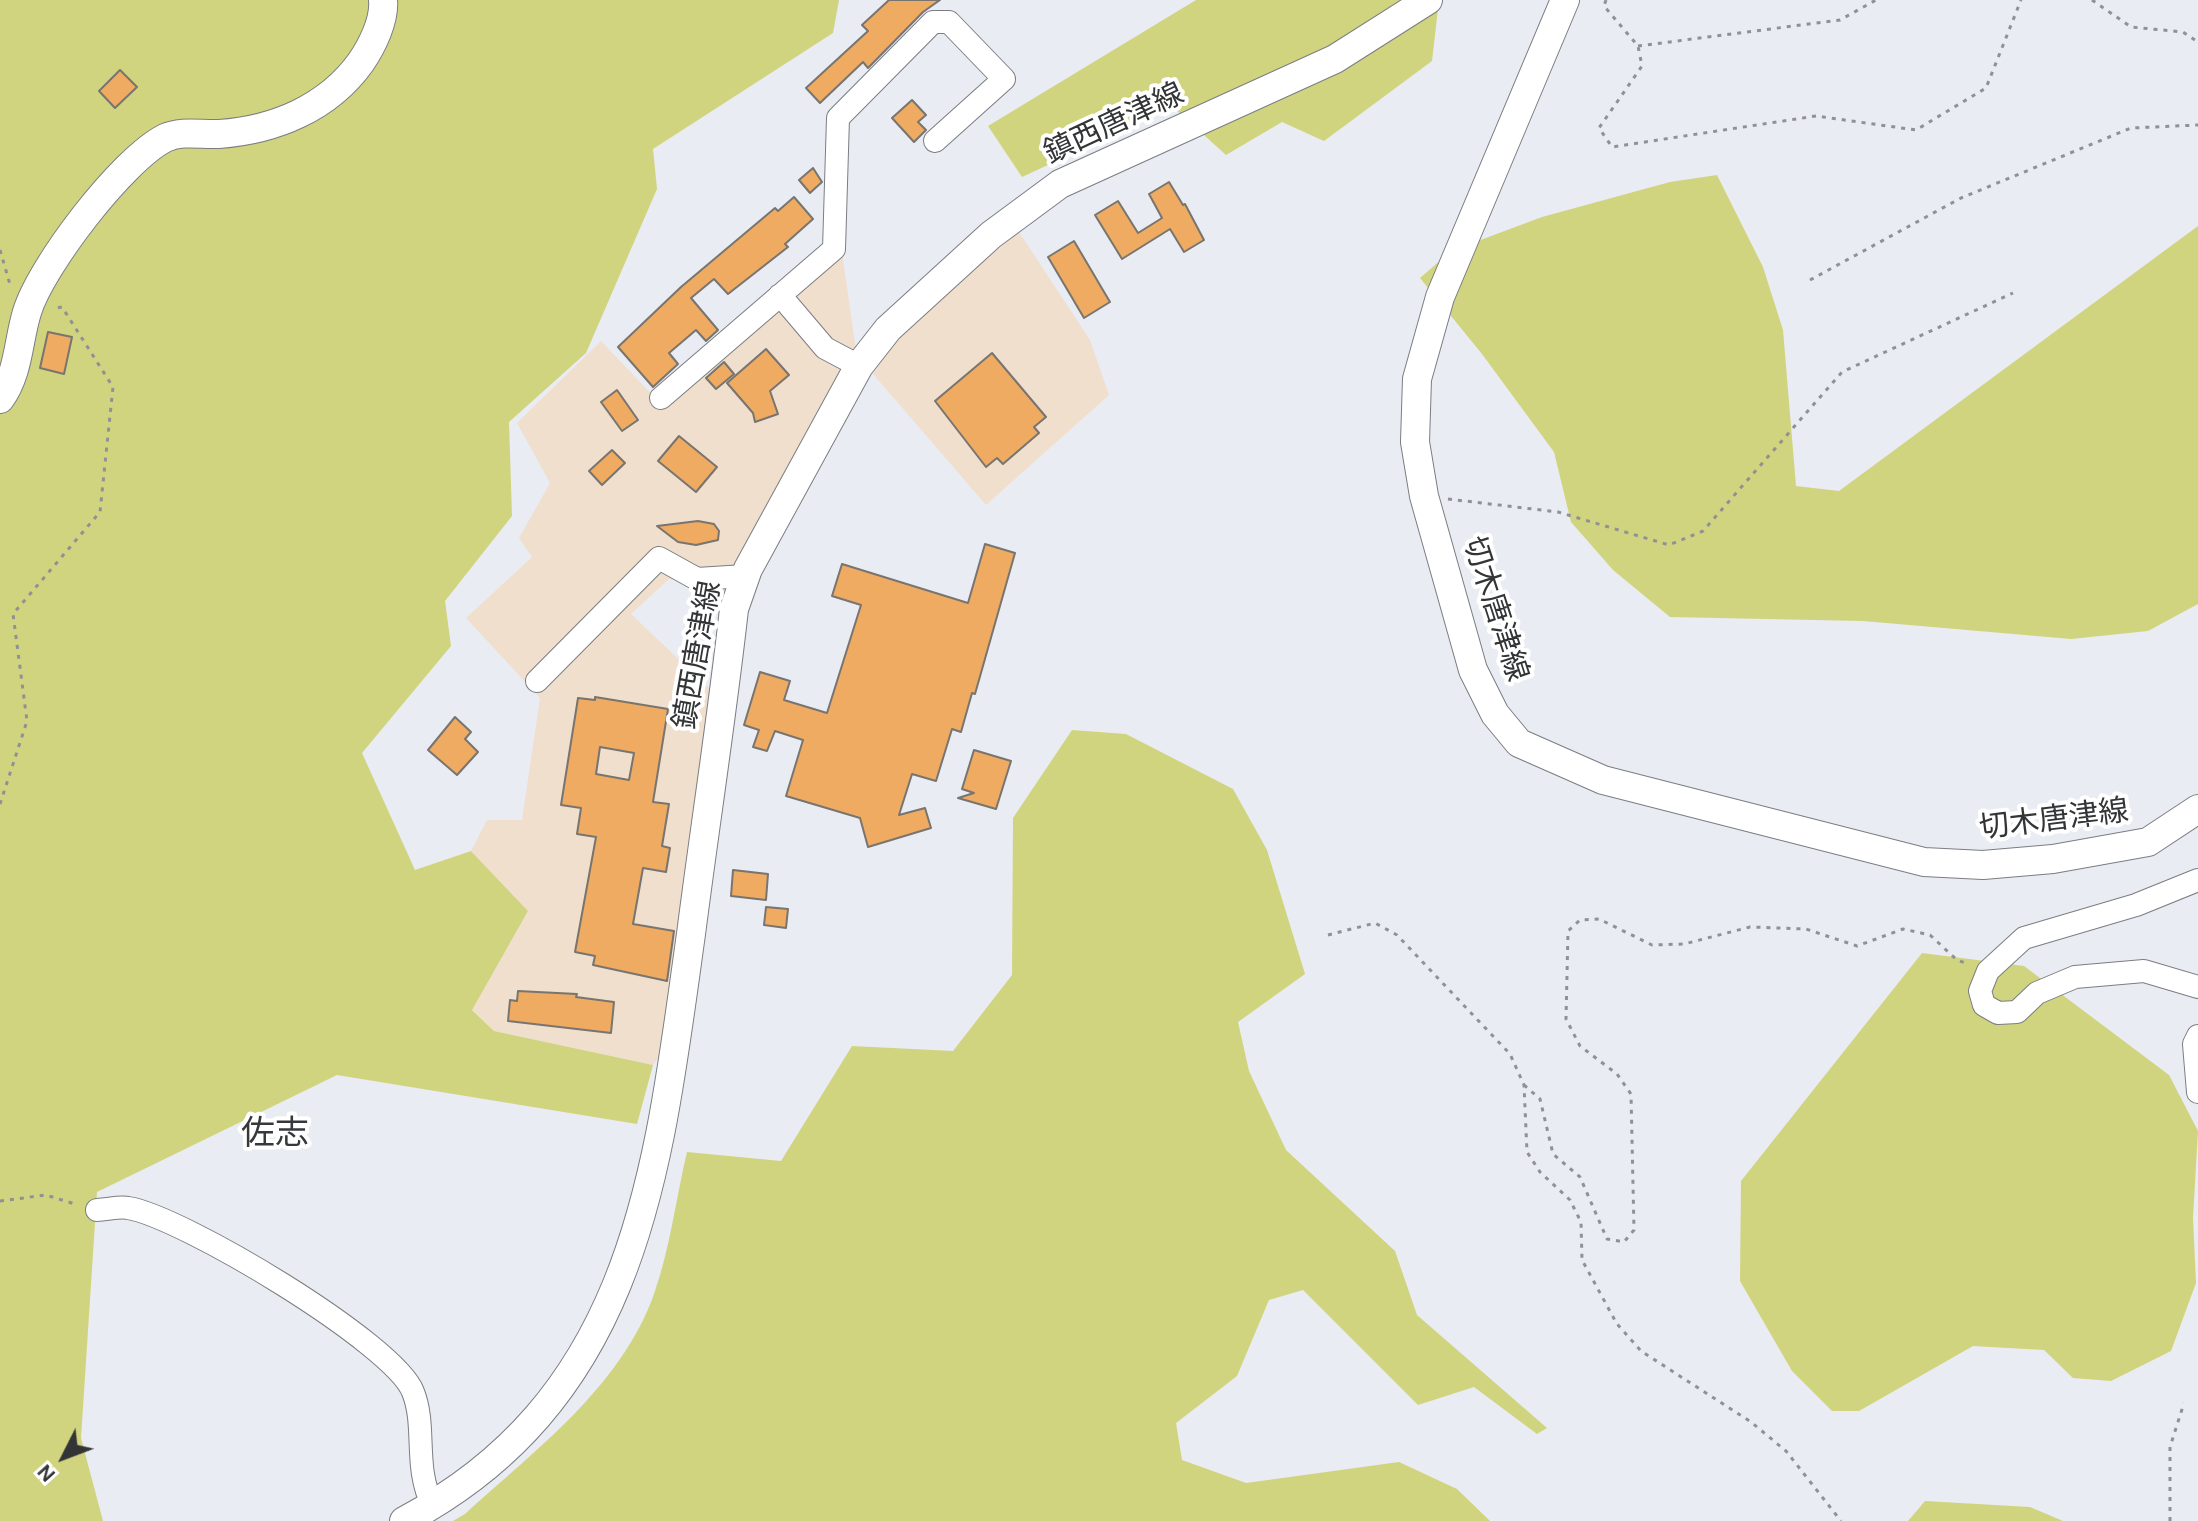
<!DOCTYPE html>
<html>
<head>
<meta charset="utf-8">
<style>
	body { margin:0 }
	#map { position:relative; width:2198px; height:1521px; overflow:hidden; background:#e9ecf2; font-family:Karla,sans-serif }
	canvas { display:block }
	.north { position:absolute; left:24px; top:1417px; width:80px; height:80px; -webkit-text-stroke:6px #fff; paint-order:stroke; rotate:228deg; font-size:22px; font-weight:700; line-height:32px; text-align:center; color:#333436 }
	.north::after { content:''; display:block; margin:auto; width:28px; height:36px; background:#333436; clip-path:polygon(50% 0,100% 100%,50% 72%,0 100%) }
</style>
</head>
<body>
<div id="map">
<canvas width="2198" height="1521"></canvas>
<div class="north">N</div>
</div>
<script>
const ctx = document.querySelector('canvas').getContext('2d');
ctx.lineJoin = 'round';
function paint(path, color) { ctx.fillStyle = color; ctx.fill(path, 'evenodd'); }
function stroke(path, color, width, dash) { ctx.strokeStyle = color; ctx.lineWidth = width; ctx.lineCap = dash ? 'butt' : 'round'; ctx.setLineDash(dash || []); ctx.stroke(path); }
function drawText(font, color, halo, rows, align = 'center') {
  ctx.font = font + ' Karla,"Noto Sans JP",sans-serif'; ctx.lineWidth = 8; ctx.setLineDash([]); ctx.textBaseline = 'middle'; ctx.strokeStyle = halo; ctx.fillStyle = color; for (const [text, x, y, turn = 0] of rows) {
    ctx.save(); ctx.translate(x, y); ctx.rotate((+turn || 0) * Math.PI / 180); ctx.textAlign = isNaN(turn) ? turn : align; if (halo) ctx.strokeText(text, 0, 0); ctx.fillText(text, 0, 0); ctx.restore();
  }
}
paint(new Path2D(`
	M 1019,232 L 1090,340 L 1109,395 L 986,505 L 873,374 L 902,329 Z
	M 842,252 L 856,350 L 726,591 L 669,579 L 631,614 L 712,691 L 664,1051 L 653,1065 L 494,1031 L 472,1009 L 528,911 L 471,851 L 487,820 L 522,820 L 540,698 L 466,618 L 532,557 L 519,538 L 550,483 L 517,423 L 601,341 L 662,405 Z`), '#f1dfce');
paint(new Path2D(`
	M 0,0 L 839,0 L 833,33 L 653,149 L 657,189 L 586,353 L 509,422 L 512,516 L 445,601 L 451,646 L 362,753 L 415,870 L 471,851 L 528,911 L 472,1010 L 494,1031 L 653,1065 L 637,1124 L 337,1075 L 97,1192 L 81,1438 L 103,1521 L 0,1521 Z
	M 1196,0 L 1439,0 L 1432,61 L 1324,141 L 1282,122 L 1226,155 L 1173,107 L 1022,177 L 988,126 Z
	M 1717,175 L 1763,267 L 1783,330 L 1796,486 L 1839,491 L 2198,226 L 2198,604 L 2148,631 L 2071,639 L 1863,621 L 1670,617 L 1613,570 L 1571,522 L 1554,452 L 1482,354 L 1420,278 L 1451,251 L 1542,217 L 1670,182 Z
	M 1072,730 L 1126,734 L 1233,789 L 1267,850 L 1305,974 L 1238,1022 L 1249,1071 L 1286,1150 L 1395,1251 L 1417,1315 L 1547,1428 L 1537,1434 L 1474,1387 L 1418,1405 L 1303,1290 L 1269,1300 L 1237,1376 L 1176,1423 L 1182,1460 L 1246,1483 L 1399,1462 L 1457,1489 L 1490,1521 L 453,1521 L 465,1514 C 535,1450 621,1387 654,1294 C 670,1249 676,1198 687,1152 L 781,1161 L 852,1046 L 953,1051 L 1012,975 L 1013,818 Z
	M 1922,953 L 2024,966 L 2169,1075 L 2198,1131 L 2193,1218 L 2196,1283 L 2171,1351 L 2111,1381 L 2073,1378 L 2044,1350 L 1973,1346 L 1859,1411 L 1832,1411 L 1792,1371 L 1740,1281 L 1741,1181 Z
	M 1925,1501 L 2030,1507 L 2063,1521 L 1908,1521 Z`), '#d1d47e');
const building = new Path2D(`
	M 889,0 L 940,0 L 923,12 L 868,68 L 863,62 L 820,103 L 806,88 L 868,31 L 862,25 Z
	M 120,70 L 137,87 L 115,108 L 99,91 Z
	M 912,100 L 926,115 L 918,122 L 926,130 L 914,142 L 892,118 Z
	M 813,168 L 822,182 L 810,193 L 799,180 Z
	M 1169,182 L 1183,205 L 1185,204 L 1204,240 L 1184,252 L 1170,229 L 1122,259 L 1095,215 L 1118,201 L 1138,233 L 1162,218 L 1149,194 Z
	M 794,197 L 813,219 L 785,244 L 788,247 L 728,294 L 714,279 L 691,298 L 718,330 L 706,341 L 696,330 L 669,353 L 678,364 L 653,387 L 618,347 L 681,287 L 775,208 L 778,211 Z
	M 1074,241 L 1110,302 L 1084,318 L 1048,257 Z
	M 48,332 L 72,337 L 64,374 L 40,368 Z
	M 766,349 L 789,375 L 770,391 L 778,414 L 755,422 L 753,413 L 727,383 Z
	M 992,353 L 1046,417 L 1034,427 L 1039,433 L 1003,464 L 997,458 L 986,467 L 935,401 Z
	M 724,362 L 734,374 L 716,389 L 706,378 Z
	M 617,390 L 638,420 L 622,431 L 601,402 Z
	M 679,436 L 717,467 L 696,492 L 658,461 Z
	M 612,450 L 625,463 L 602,485 L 589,471 Z
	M 698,521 L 714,524 L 719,531 L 718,540 L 696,545 L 678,542 L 657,526 Z
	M 985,544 L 1015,553 L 975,694 L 972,693 L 961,732 L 952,729 L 936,781 L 912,774 L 899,815 L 925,808 L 931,828 L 868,847 L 860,818 L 786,796 L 803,740 L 775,731 L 767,751 L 753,747 L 759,730 L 744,725 L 760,672 L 790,681 L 784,700 L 827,713 L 861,605 L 832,596 L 842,564 L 968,603 Z
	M 595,697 L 668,709 L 653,802 L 669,804 L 662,846 L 670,848 L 666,872 L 643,868 L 633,924 L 674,931 L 667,981 L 593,965 L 595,956 L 575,952 L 596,837 L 577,834 L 581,808 L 561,805 L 578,698 L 595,700 ZM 600,747 L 634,753 L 629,780 L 596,774 Z
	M 455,717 L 471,732 L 465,739 L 478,752 L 457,775 L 428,750 Z
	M 974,750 L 1011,761 L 996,809 L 958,798 L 974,793 L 962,789 Z
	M 733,870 L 768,874 L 766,900 L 731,896 Z
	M 766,907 L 788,909 L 786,928 L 764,925 Z
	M 518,991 L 577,994 L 576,997 L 614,1002 L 611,1033 L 508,1021 L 510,1000 L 517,1001 Z`);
paint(building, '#eeab61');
stroke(building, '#787470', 2);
const minor = new Path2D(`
	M 780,295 L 825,348 L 859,366
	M 661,398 L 834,249 L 838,118 L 933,22 L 949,22 L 1004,79 L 935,141
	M 537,681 L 659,558 L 697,579 L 745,576
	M 2198,880 L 2136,905 L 2024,938 L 1988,971 L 1980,991 L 1984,1005 L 1998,1013 L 2017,1012 L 2037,993 L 2075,977 L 2144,971 L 2198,987
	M 2198,1036 L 2194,1044 L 2198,1092
	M 97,1210 C 107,1210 119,1206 128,1208 C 181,1216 395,1344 413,1392 C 427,1427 413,1467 433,1506`);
const major = new Path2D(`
	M 1565,0 L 1440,297 L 1417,379 L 1415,442 L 1424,496 L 1473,670 L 1495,714 L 1519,743 L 1603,780 L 1924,862 L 1983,865 L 2053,859 L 2148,842 L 2198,809
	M 0,399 C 19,373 18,341 27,312 C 41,266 122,160 165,138 C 182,130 201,135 219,134 C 275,130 328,108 361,62 C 372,46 385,20 383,0
	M 404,1521 C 638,1397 658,1169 691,934 C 705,825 722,717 734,609 L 748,569 L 859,366 L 888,329 L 991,235 L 1060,184 L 1335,59 L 1428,0`);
stroke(minor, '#7a7d82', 24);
stroke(major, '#7a7d82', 30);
stroke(new Path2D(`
	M 1606,0 L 1604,6 L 1638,46 L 1642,66 L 1599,128 L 1612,147 L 1816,116 L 1916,130 L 1986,88 L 2021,0
	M 2092,0 L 2131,27 L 2183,32 L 2198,42
	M 1638,46 L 1840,20 L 1876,0
	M 0,250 L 11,288
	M 1810,280 L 1961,198 L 2131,128 L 2198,125
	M 1448,499 L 1558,512 L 1669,545 L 1703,531 L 1842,372 L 2013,293
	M 0,804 L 27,721 L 13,614 L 100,512 L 113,387 L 62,307 L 52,309
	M 1328,935 L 1375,923 L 1397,935 L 1510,1054 L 1524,1085 L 1527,1152 L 1540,1172 L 1570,1200 L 1581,1222 L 1582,1260 L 1617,1324 L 1641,1351 L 1751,1422 L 1786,1451 L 1841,1521
	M 1524,1085 L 1540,1099 L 1553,1154 L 1580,1177 L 1607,1239 L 1624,1242 L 1634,1230 L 1631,1094 L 1617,1074 L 1580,1046 L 1566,1019 L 1568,931 L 1580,920 L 1599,919 L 1652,945 L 1684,944 L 1750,927 L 1806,929 L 1857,946 L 1903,929 L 1930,935 L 1957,960 L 1968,964
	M 0,1201 L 46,1195 L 78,1205
	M 2170,1521 L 2170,1447 L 2184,1403`), '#8f9195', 3, [4, 6]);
stroke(minor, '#fff', 22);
stroke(major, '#fff', 28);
drawText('30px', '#333436', '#fff', [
	["鎮西唐津線",1114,124,-25],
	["切木唐津線",1495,609,72],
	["鎮西唐津線",698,655,-80],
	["切木唐津線",2054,820,-7]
]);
drawText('34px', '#36383c', '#fff', [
	["佐志",275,1134]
]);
</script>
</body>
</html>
